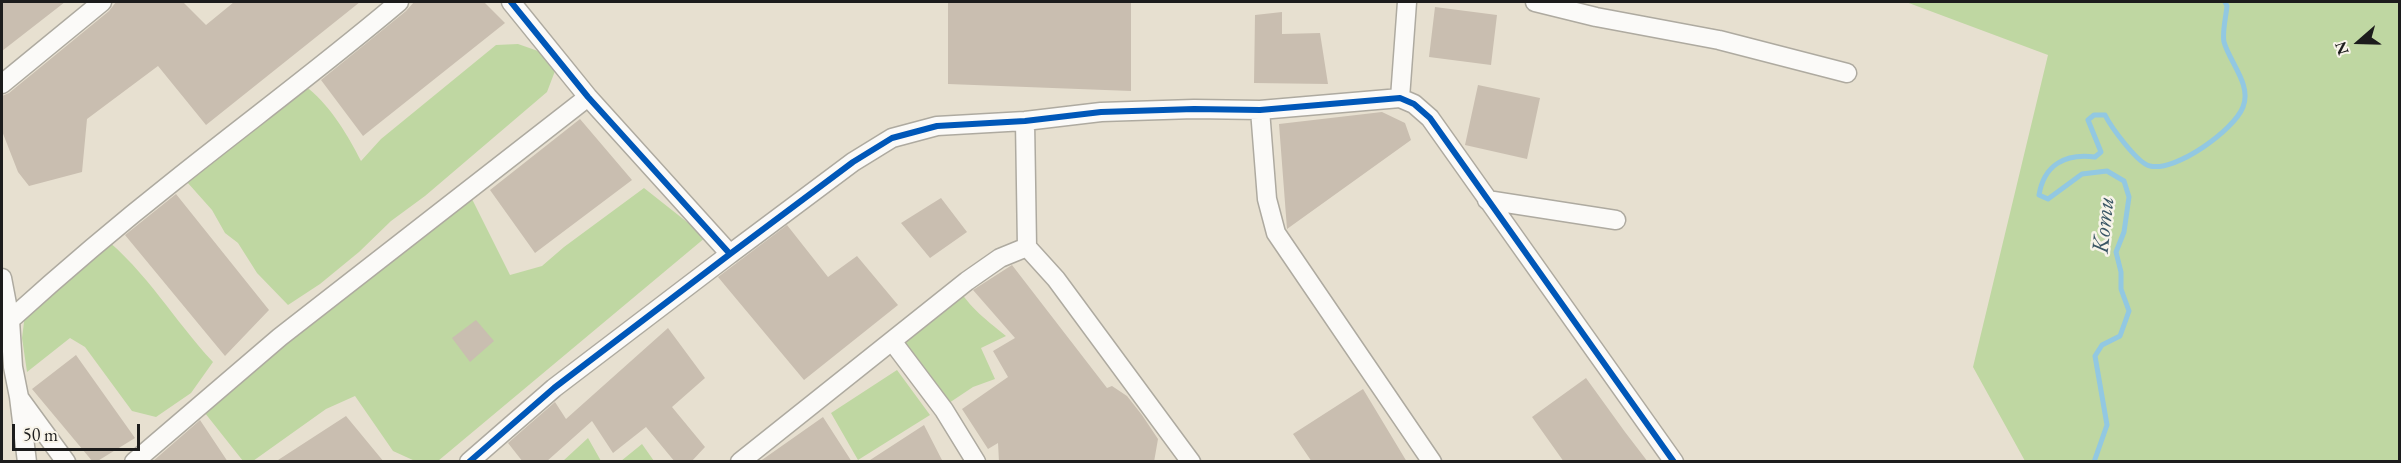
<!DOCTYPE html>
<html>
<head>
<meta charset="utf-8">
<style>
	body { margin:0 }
	#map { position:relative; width:2401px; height:463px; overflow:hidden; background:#e7e0d0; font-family:"EB Garamond",serif }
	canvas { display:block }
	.frame { position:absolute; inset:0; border:3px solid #1c1c1c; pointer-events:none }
	.north { position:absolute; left:2329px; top:12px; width:60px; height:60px; -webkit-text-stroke:4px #f7f3e8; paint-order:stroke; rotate:250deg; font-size:16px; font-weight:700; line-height:24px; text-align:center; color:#1c1c1c }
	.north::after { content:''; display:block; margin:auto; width:21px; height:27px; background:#1c1c1c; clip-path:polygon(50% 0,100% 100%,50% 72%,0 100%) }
	.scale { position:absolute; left:12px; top:424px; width:128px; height:27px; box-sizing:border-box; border:3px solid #1c1c1c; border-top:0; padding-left:8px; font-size:18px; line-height:21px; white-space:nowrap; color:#1c1c1c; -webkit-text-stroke:4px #f7f3e8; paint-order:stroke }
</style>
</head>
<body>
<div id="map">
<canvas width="2401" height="463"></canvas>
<div class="frame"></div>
<div class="north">N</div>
<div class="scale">50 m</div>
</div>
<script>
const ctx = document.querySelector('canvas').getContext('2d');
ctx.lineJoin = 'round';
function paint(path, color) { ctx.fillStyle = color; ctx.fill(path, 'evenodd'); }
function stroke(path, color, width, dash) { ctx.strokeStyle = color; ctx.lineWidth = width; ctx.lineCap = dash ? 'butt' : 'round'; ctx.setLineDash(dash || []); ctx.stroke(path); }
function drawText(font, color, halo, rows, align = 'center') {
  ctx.font = font + ' "EB Garamond",serif'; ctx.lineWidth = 5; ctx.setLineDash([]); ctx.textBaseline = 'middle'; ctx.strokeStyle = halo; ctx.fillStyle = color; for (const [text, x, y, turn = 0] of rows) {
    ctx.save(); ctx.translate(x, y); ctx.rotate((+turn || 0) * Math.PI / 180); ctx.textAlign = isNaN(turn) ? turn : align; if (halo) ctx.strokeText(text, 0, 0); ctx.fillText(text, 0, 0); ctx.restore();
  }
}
paint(new Path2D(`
	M 1906,2 L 2399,2 L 2399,461 L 2025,461 L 1973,367 L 2048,55 Z
	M 518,44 L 538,51 L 555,71 L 547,92 L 425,196 L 391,221 L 359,252 L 320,284 L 288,305 L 257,273 L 238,243 L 225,233 L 212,210 L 179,173 L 294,91 L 309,89 C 331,107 349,137 361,161 L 381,139 L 496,45 Z
	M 466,187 L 510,275 L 542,266 L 564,247 L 644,188 L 706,237 L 438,461 L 415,461 L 393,451 L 355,396 L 326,409 L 253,461 L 243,461 L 201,408 Z
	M 101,235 C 148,273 173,319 213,362 L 191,393 L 156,417 L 132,411 L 85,347 L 70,338 L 27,372 L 22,338 L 26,306 Z
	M 953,279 C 967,306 983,317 1006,336 L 981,348 L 995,379 L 973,387 L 949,403 L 895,337 Z
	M 897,370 L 930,415 L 858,460 L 831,413 Z
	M 588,438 L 601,461 L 563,461 Z
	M 642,444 L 654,461 L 621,461 Z`), '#bfd7a2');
stroke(new Path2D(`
	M 2094,462 L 2107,425 L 2095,356 L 2102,345 L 2120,336 L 2129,311 L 2121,289 L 2121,272 L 2116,252 L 2124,232 L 2129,197 L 2124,181 L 2107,171 L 2082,174 L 2048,199 L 2039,195 C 2044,165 2065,153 2095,157 L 2101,152 L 2088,120 L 2094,115 L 2105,115 C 2111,127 2138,164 2150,166 C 2176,172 2234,130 2243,107 C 2252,85 2230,63 2224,42 C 2222,32 2226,17 2227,6 L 2225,2`), '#92c8e2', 5);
paint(new Path2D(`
	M 2,2 L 65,2 L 2,51 Z
	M 116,2 L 183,2 L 206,25 L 234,2 L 360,2 L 206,125 L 158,66 L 87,119 L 82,172 L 29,186 L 18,172 L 2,131 L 2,96 L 9,93 L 109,11 Z
	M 414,2 L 484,2 L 505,23 L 363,136 L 321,80 L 406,11 Z
	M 948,2 L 1131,2 L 1131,91 L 948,84 Z
	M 1435,7 L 1497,15 L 1491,65 L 1429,57 Z
	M 1282,12 L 1282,34 L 1320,33 L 1328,84 L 1254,83 L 1255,15 Z
	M 1478,85 L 1540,98 L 1527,159 L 1465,145 Z
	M 1382,112 L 1405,123 L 1411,140 L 1287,229 L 1279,124 Z
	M 580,119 L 632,180 L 535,253 L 490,190 Z
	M 176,194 L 269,310 L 225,356 L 125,235 Z
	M 941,198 L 967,232 L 930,258 L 901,223 Z
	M 787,225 L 828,277 L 857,256 L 898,305 L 804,380 L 718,277 Z
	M 1012,265 L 1107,388 L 1112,386 L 1127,396 L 1142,415 L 1158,439 L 1154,462 L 999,462 L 998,443 L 988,449 L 962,409 L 1008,377 L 993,351 L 1015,338 L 973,290 Z
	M 476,320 L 494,341 L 470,362 L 452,338 Z
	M 668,328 L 705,378 L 672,407 L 705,447 L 691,462 L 675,462 L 646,427 L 613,453 L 592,421 L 546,462 L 523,462 L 508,443 L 555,402 L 566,419 Z
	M 76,355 L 135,438 L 96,462 L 93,462 L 32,389 Z
	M 1586,378 L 1625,432 L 1648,462 L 1564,462 L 1532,417 Z
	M 1363,389 L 1407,462 L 1312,462 L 1293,434 Z
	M 346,416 L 384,462 L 275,462 Z
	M 823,417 L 852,462 L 759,462 Z
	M 200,420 L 228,462 L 152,462 Z
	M 924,425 L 943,462 L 867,462 Z`), '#c9beb0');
const street = new Path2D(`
	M 1535,2 L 1596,17 L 1719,40 L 1847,73
	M 2,84 L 102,2
	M 1400,98 L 1407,2
	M 1260,110 L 1267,199 L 1276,233 L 1432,462
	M 1025,121 L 1027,247 L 1056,279 L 1191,462
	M 1487,200 L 1616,220
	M 730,254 L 853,162 L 892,138 L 937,126 L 1025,121 L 1101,112 L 1194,109 L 1260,110 L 1400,98 L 1414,104 L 1430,118 L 1674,462
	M 2,278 L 10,320 L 13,367 L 19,397 L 27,462
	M 10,320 C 63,272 117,226 174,181 C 249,121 326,64 399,2
	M 892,341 L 944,410 L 976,462
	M 20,399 L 66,462
	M 134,462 L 280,337 L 588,97
	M 469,462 L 554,388 L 730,254 L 588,97 L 511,2
	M 740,462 L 967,281 L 1000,258 L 1027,247`);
stroke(street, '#aeaaa0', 21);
stroke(street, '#fbfaf8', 18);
stroke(new Path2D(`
	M 730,254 L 853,162 L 892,138 L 937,126 L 1025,121 L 1101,112 L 1194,109 L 1260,110 L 1400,98 L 1414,104 L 1430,118 L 1674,462
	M 469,462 L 554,388 L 730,254 L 588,97 L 511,2`), '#0057b8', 6);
drawText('italic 24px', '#395564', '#f7f3e8', [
	["Komu",2104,225,-84]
]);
</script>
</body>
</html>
